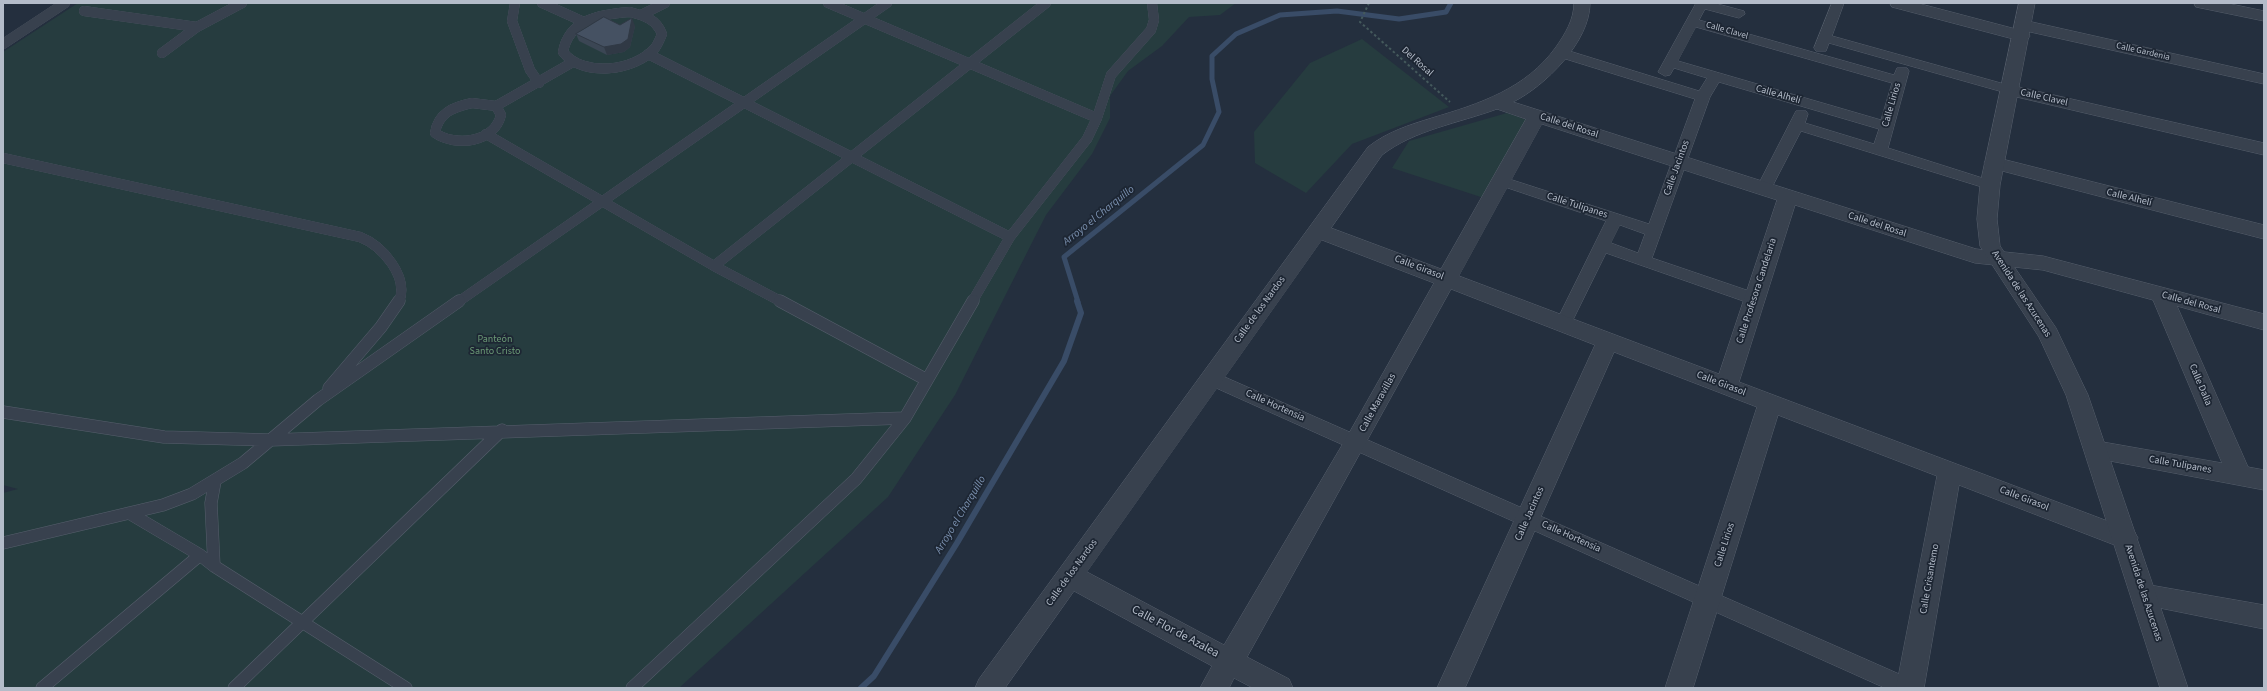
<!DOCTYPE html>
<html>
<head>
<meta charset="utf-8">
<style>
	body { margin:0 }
	#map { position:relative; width:2267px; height:691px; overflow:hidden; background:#242f3e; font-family:"Source Sans 3",sans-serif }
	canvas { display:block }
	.frame { position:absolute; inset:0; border:4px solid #b4bcc9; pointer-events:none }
</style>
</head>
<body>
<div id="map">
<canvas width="2267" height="691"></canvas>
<div class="frame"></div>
</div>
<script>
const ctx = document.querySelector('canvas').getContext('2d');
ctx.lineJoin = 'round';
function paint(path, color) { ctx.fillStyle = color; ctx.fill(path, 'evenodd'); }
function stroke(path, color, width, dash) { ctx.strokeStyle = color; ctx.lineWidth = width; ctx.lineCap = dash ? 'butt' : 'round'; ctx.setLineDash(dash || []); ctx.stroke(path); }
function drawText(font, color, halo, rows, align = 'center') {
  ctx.font = font + ' "Source Sans 3",sans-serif'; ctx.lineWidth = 3.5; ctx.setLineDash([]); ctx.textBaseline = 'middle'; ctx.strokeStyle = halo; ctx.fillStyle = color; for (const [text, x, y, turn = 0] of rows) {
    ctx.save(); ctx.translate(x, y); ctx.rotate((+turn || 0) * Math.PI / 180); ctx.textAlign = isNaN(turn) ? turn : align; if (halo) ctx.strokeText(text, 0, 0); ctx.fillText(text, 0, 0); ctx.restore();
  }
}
paint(new Path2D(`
	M 78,3 L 1236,3 L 1220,15 L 1189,17 L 1162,46 L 1128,71 L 1110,96 L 1110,118 L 1092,154 L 1046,215 L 955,395 L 888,497 L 679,688 L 3,688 L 3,493 L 18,489 L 3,485 L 3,52 Z
	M 1362,39 L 1449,107 L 1352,144 L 1306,193 L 1255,163 L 1254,132 L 1310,63 Z
	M 1507,113 L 1530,121 L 1487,199 L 1392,168 L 1409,141 Z`), '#263c3f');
stroke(new Path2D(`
	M 1078,302 L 1064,257 L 1203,145 L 1219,112 L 1212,79 L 1212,56 L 1236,34 L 1280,15 L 1337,11 L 1399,19 L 1446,12 L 1451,3`), '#394c67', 5);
stroke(new Path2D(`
	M 861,688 L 874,676 L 957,543 L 1064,361 L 1081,313 L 1077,301`), '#394c67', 6);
const serviceFar1 = new Path2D(`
	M 515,3 L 512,21 L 530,70 L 539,83
	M 542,3 L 584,22
	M 828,3 L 1097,118
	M 84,11 L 197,27
	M 630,12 C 645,16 656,19 662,34 C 660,39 658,44 655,48 C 635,71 583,78 563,52 C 569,19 601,14 630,12 Z
	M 641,15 L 665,3
	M 3,44 L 65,3
	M 162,53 L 197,27 L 242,3
	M 648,54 L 1010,237
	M 472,103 L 496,106 L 501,115 C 494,143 455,147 435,133 C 438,113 453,107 472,103 Z
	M 496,106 L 573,62
	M 486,134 L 714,266 L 782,302
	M 3,158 L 360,237 C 383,246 409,277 399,302
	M 714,266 L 1046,3
	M 458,302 L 887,3
	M 972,302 L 1010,237 L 1087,139 L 1097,118 L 1111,75 L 1151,30 L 1154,20 L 1152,3`);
const service = new Path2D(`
	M 780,301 L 927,380
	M 329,388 L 381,327 L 399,301
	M 3,412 L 164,437 L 270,440 L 905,418
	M 129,513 L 200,555 L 214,566 L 406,688
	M 3,543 L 163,505 L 192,494 L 243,463 L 318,400 L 459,301
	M 214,566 L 211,503 L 215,481
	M 42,688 L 200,555
	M 234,688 L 502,430
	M 632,688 L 856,479 L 905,418 L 973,301`);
const pedestrian = new Path2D(`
	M 1694,3 L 1714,3 L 1744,11 L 1745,14 L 1739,18 L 1705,9 L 1699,20 L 1894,75 L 1897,68 L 1907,68 L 1909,71 L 1888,148 L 1995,182 L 1998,185 L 1995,188 L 1985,188 L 1801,131 L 1769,193 L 1759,193 L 1756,189 L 1796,111 L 1806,111 L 1808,114 L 1805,123 L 1874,144 L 1879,129 L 1719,82 L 1710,97 L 1652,258 L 1761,295 L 1763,299 L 1761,303 L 1755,305 L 1749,303 L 1606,253 L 1569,328 L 1563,330 L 1557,328 L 1555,324 L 1606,221 L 1496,184 L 1494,181 L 1496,178 L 1506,178 L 1649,224 L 1695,99 L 1556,56 L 1554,53 L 1561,49 L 1566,50 L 1699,91 L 1707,78 L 1674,68 L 1670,75 L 1665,76 L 1658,72 L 1695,5 ZM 1696,27 L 1892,83 L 1881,120 L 1678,61 ZM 1620,225 L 1645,234 L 1638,253 L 1611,243 Z
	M 1832,3 L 1844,3 L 1832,36 L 2015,87 L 2017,90 L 2010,94 L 1829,43 L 1826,51 L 1816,51 L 1814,48 Z
	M 1211,371 L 1915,681 L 1919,688 L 1885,688 L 1205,383 L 1202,378 L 1205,373 Z`);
const minor = new Path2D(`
	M 1574,3 L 1590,3 C 1590,42 1545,86 1513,102 L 1976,249 L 2043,256 L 2264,314 L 2264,330 L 2177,306 L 2248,467 L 2264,470 L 2264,490 L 2089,457 L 2085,450 L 2089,443 L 2097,441 L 2222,463 L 2153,300 L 2043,270 L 1975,263 L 1795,205 L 1739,382 L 2134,531 L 2138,538 L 2134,545 L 2125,549 L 1959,485 L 1924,688 L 1896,688 L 1937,476 L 1778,415 L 1693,688 L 1665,688 L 1757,407 L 1614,352 L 1465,688 L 1437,688 L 1595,345 L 1451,289 L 1247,657 L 1289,679 L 1293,688 L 1253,688 L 1234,678 L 1229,688 L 1200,688 L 1212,666 L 1074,591 L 1005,688 L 975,688 L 979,679 L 1368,147 C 1387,132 1409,125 1432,118 C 1479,104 1526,89 1556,47 C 1565,34 1574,20 1574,3 ZM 1497,109 L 1526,119 L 1441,269 L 1331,228 L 1382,155 C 1414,130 1459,123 1497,109 ZM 1542,124 L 1777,200 L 1719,374 L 1459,276 ZM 1322,240 L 1434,283 L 1348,435 L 1224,645 L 1087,572 Z
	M 1890,3 L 1917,3 L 2027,32 L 2030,36 L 2027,40 L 2021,41 L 1892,7 Z
	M 2194,3 L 2226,3 L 2264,11 L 2264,21 L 2196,7 Z
	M 2023,20 L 2264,74 L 2264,84 L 2017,29 L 2015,25 L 2017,21 Z
	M 2010,85 L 2264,143 L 2264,155 L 2004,94 L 2001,90 L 2004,86 Z
	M 1994,157 L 2264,225 L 2264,239 L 1987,167 L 1984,163 L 1987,159 Z
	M 2144,584 L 2264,605 L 2264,629 L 2135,603 L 2131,595 L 2135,587 Z`);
const tertiary = new Path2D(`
	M 2019,3 L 2035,3 L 2000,185 L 1997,219 L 2000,246 L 2056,328 L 2088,395 L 2188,688 L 2160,688 L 2066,395 L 2039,337 L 1980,246 L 1977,219 L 1980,185 Z`);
stroke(serviceFar1, '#565f6c', 10);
stroke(service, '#565f6c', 13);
stroke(pedestrian, '#565f6c', 1);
stroke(minor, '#565f6c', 1);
stroke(tertiary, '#565f6c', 1);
stroke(new Path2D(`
	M 1369,3 L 1360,22 L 1450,102`), '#44595c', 2, [2.5, 2.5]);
stroke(serviceFar1, '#38414e', 10);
stroke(service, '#38414e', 12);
paint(pedestrian, '#38414e');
paint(minor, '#38414e');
paint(tertiary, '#38414e');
paint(new Path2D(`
	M 620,25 L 635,26 L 630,47 L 624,52 L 607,55 L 579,41 L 576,34 Z`), '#3b4654');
paint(new Path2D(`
	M 632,18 L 635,26 L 630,47 L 624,52 L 607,55 L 604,47 Z`), '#303945');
const building = new Path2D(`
	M 604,17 L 620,25 L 632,18 L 628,39 L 621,44 L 604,47 L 576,34 Z`);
paint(building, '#455162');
stroke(building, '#303945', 1);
drawText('9px', '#b4bcc9', '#1d2633', [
	["Calle Clavel",1727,31,16],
	["Calle Gardenia",2143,52,13]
]);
drawText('10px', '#b4bcc9', '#1d2633', [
	["Del Rosal",1417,62,42],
	["Calle Alhelí",1778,95,16],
	["Calle Clavel",2044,98,13],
	["Calle Lirios",1892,105,-74],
	["Calle del Rosal",1569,126,18],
	["Calle Jacintos",1677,168,-70],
	["Calle Alhelí",2129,198,14],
	["Calle Tulipanes",1577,206,18],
	["Calle del Rosal",1877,225,18],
	["Calle Girasol",1419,268,21],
	["Calle Profesora Candelaria",1757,291,-72],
	["Avenida de las Azucenas",2021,294,57],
	["Calle del Rosal",2191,303,15],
	["Calle de los Nardos",1260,310,-54],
	["Calle Girasol",1721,384,21],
	["Calle Dalia",2200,385,67],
	["Calle Maravillas",1378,403,-61],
	["Calle Hortensia",1275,406,24],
	["Calle Tulipanes",2180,465,10],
	["Calle Girasol",2024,499,21],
	["Calle Jacintos",1530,514,-66],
	["Calle Hortensia",1571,537,24],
	["Calle Lirios",1725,545,-72],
	["Calle de los Nardos",1072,573,-54],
	["Calle Crisantemo",1930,579,-80],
	["Avenida de las Azucenas",2143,593,72]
]);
drawText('10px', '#6b9a76', '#1d2633', [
	["Panteón",495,340],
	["Santo Cristo",495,352]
]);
drawText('italic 11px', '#7c92b1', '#1d2633', [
	["Arroyo el Charquillo",1099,216,-39],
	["Arroyo el Charquillo",961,515,-59]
]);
drawText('12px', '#b4bcc9', '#1d2633', [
	["Calle Flor de Azalea",1175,632,28]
]);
</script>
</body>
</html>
